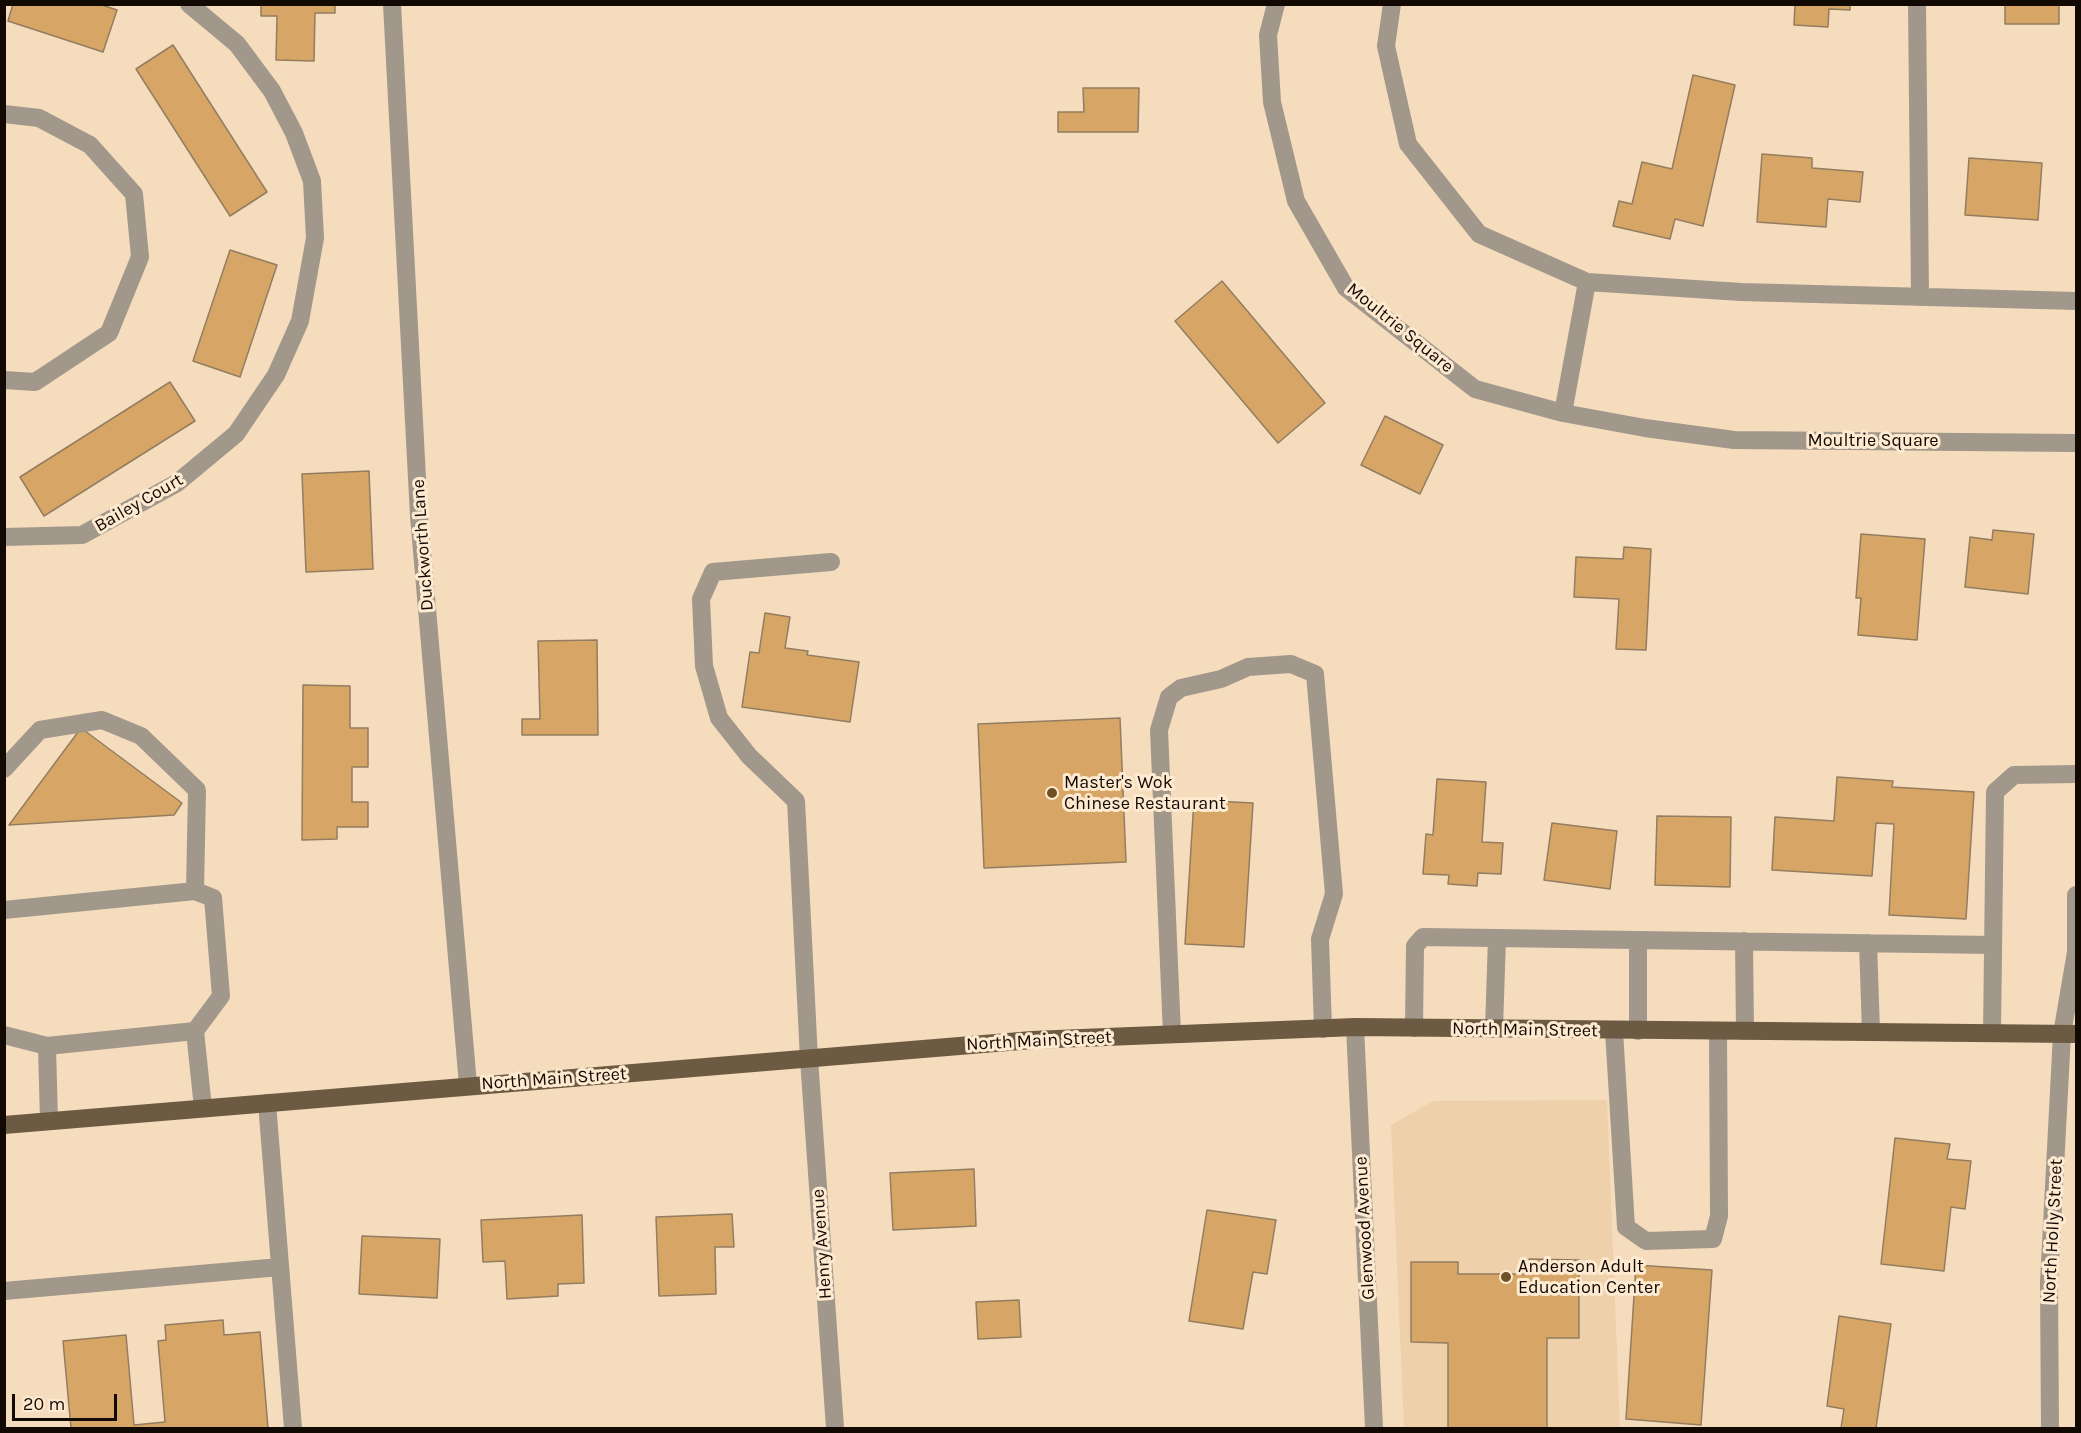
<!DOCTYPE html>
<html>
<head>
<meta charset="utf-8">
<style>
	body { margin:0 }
	#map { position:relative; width:2081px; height:1433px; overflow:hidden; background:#f5dcbd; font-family:Karla,sans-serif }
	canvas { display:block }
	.frame { position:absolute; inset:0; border:6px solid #120a02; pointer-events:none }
	.scale { position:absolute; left:12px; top:1394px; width:105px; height:27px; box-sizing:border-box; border:3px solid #120a02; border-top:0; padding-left:8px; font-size:18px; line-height:21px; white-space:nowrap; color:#120a02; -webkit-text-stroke:4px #feead1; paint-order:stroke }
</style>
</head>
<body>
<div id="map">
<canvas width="2081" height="1433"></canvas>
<div class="frame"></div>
<div class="scale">20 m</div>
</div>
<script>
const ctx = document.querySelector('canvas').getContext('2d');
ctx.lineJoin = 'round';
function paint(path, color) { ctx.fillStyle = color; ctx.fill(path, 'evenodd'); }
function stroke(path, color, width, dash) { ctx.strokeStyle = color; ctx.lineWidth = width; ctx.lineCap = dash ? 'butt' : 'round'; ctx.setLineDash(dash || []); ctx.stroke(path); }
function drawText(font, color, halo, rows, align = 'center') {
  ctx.font = font + ' Karla,sans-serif'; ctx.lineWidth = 6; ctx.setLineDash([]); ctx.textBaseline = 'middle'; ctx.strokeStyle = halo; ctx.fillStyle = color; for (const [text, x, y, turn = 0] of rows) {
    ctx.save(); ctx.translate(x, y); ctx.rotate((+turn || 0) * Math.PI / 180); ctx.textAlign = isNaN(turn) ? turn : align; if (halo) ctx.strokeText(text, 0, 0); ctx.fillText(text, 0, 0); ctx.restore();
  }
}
paint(new Path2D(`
	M 1607,1100 L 1620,1428 L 1404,1428 L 1391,1125 L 1433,1101 Z`), '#eed0ab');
const building = new Path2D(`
	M 13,4 L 99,4 L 117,10 L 103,52 L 8,21 Z
	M 261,4 L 335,4 L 335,13 L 315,13 L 314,61 L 276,60 L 277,16 L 261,16 Z
	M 1795,4 L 1850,4 L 1850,10 L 1829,9 L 1828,27 L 1794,25 Z
	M 2005,4 L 2059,4 L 2059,24 L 2005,24 Z
	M 173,45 L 267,192 L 230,216 L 136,69 Z
	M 1693,75 L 1735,85 L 1703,226 L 1675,219 L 1670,239 L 1613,226 L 1619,201 L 1632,204 L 1642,162 L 1672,169 Z
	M 1083,88 L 1139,88 L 1138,132 L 1058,132 L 1058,112 L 1084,112 Z
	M 1762,154 L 1812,158 L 1812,168 L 1863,172 L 1860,202 L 1828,199 L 1826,227 L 1757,222 Z
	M 1969,158 L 2042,163 L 2038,220 L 1965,215 Z
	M 230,250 L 277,265 L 240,377 L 193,361 Z
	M 1222,281 L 1325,403 L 1278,443 L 1175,321 Z
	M 170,382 L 195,421 L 44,516 L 20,477 Z
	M 1385,416 L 1443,445 L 1420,494 L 1361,465 Z
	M 369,471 L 373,569 L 306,572 L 302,474 Z
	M 1993,530 L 2034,534 L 2028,594 L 1965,587 L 1970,537 L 1992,540 Z
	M 1861,534 L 1925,539 L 1917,640 L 1858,635 L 1861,598 L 1856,598 Z
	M 1624,547 L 1651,549 L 1646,650 L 1616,649 L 1619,599 L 1574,597 L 1576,557 L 1623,559 Z
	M 765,613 L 790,617 L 785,648 L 808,651 L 807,655 L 859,662 L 850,722 L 742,707 L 750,652 L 759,653 Z
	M 597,640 L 598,735 L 522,735 L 522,719 L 540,719 L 538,641 Z
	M 303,685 L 350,686 L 350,728 L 368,728 L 368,767 L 352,767 L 352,802 L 368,802 L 368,827 L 337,827 L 337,839 L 302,840 Z
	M 1120,718 L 1126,862 L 984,868 L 978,724 Z
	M 81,728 L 182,803 L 174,815 L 9,825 Z
	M 1837,777 L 1893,781 L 1892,787 L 1974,792 L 1966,919 L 1889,915 L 1894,824 L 1876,823 L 1872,876 L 1772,870 L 1775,817 L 1834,821 Z
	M 1437,779 L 1486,782 L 1482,842 L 1503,843 L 1501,874 L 1478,873 L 1477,886 L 1448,884 L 1449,875 L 1423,874 L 1426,834 L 1433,835 Z
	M 1194,800 L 1253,803 L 1244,947 L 1185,944 Z
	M 1657,816 L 1731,817 L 1730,887 L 1655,885 Z
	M 1552,823 L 1617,831 L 1610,889 L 1544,880 Z
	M 1895,1138 L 1950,1144 L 1947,1159 L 1971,1161 L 1965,1209 L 1951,1207 L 1944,1271 L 1881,1264 Z
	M 974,1169 L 976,1226 L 893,1230 L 890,1173 Z
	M 1207,1210 L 1276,1220 L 1267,1274 L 1253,1272 L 1243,1329 L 1189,1321 Z
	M 732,1214 L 734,1247 L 715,1247 L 716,1294 L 659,1296 L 656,1217 Z
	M 582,1215 L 584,1283 L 558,1284 L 558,1296 L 507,1299 L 505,1261 L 483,1262 L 481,1220 Z
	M 362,1236 L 440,1239 L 437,1298 L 359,1294 Z
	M 1529,1259 L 1579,1260 L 1579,1338 L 1547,1338 L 1547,1428 L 1448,1428 L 1448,1343 L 1411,1342 L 1411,1262 L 1458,1262 L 1458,1274 L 1529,1274 Z
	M 1636,1265 L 1712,1270 L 1701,1425 L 1626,1419 Z
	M 1019,1300 L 1021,1337 L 978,1339 L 976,1302 Z
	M 1839,1316 L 1891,1324 L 1876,1428 L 1841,1428 L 1844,1409 L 1827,1406 Z
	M 223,1320 L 224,1335 L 260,1332 L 268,1428 L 71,1428 L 63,1341 L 126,1335 L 134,1425 L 165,1422 L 158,1341 L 166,1340 L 165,1325 Z`);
paint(building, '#d7a666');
stroke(building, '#937d60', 1.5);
stroke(new Path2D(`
	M 4,769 L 40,730 L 102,720 L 141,736 L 197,790 L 195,891
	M 4,910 L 195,891 L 213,898 L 221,996 L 195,1031 L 203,1108
	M 1638,940 L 1638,1031
	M 1744,941 L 1745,1031
	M 1868,943 L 1871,1032
	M 1414,1028 L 1415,946 L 1423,937 L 1993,945
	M 1494,1029 L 1497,938
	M 1614,1031 L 1626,1227 L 1646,1241 L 1713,1239 L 1719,1216 L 1718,1031
	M 1992,1033 L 1995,792 L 2014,775 L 2076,774
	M 1172,1034 L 1159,730 L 1169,697 L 1181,688 L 1221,679 L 1248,667 L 1291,664 L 1315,674 L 1334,894 L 1320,939 L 1323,1029
	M 4,1035 L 47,1046 L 195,1031
	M 47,1046 L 49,1121
	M 809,1059 L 796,801 L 749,756 L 719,718 L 704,666 L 701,599 L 713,572 L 831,562
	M 267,1103 L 293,1428
	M 4,1291 L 280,1267`), '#a1978a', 18);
stroke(new Path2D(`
	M 392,4 L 419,516 L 468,1085
	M 1276,4 L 1268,35 L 1272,102 L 1296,201 L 1346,288 L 1475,389 L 1563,413 L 1645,428 L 1734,440 L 2076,443
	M 1392,4 L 1386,46 L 1408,144 L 1479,234 L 1587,282 L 1741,292 L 2076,301
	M 1917,4 L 1920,295
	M 4,114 L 39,118 L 90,145 L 134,194 L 140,257 L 109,333 L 35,382 L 4,380
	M 1563,413 L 1587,282
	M 4,537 L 82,535 L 177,483 L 236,434 L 276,375 L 300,321 L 315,238 L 312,181 L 294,133 L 272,91 L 237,44 L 189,4
	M 809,1059 L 835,1428
	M 2050,1428 L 2049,1282 L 2062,1034 L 2076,952 L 2076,895`), '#a1978a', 18);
stroke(new Path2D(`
	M 1355,1027 L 1374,1428`), '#a1978a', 18);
stroke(new Path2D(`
	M 4,1125 L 1032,1040 L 1355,1027 L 2076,1034`), '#6c5a43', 18);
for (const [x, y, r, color] of [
	[1052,793,6,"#705126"],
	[1506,1277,6,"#705126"]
]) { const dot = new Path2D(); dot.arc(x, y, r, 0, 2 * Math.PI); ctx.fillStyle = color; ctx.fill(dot); stroke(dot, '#feead1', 2); }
drawText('18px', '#120a02', '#feead1', [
	["Moultrie Square",1400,328,39],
	["Moultrie Square",1873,441],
	["Bailey Court",139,503,-30],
	["Duckworth Lane",423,545,-94],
	["North Main Street",1525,1030,1],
	["North Main Street",1039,1041,-3],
	["North Main Street",554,1079,-4],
	["Glenwood Avenue",1365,1228,-93],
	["North Holly Street",2053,1231,-87],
	["Henry Avenue",822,1244,-94]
]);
drawText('18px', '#120a02', '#feead1', [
	["Master's Wok",1064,783],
	["Chinese Restaurant",1064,804],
	["Anderson Adult",1518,1267],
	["Education Center",1518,1288]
], 'left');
</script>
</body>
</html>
